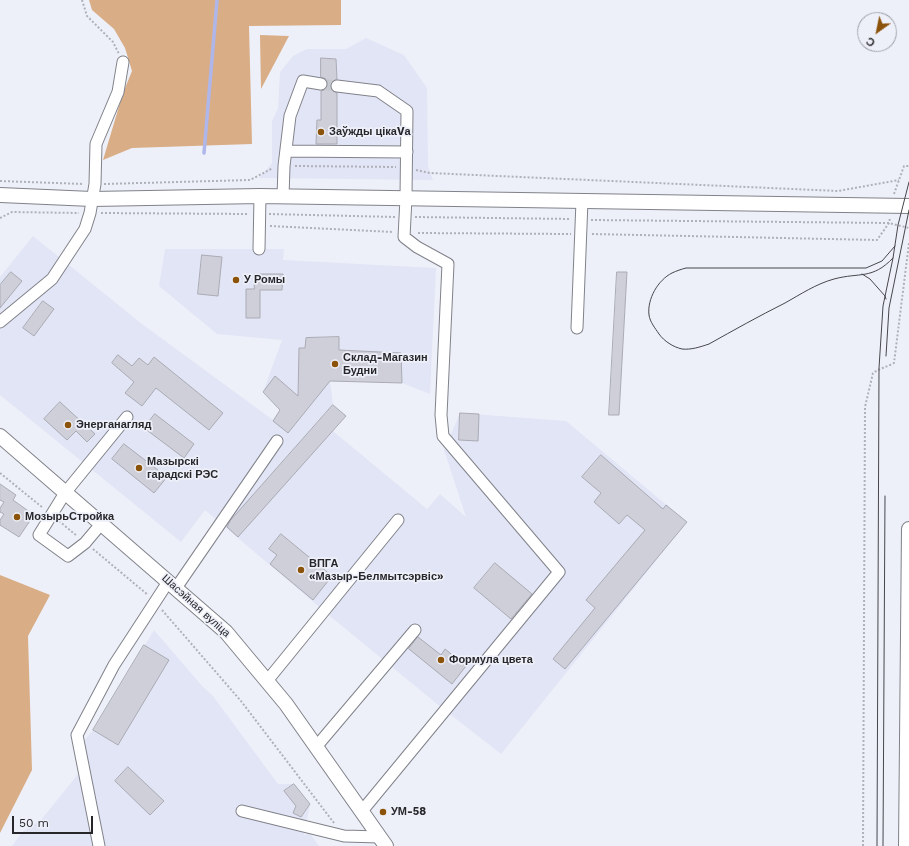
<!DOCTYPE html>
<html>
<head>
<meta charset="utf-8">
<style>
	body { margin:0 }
	#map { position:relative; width:909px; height:846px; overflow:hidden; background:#eef0f9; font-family:"Work Sans",sans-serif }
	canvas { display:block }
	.north { position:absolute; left:857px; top:12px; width:40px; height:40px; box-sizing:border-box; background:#eef0f9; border:1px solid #9ea0a7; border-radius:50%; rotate:213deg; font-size:11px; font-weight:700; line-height:16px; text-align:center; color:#27272b }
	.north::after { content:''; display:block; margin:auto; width:14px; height:18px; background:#8b520a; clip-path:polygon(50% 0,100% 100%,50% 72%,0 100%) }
	.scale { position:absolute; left:12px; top:816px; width:81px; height:18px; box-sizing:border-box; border:2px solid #27272b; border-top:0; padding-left:5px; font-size:12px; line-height:14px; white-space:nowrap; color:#27272b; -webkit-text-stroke:3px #eef0f9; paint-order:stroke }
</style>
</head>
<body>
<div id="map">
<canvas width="909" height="846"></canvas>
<div class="north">С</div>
<div class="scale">50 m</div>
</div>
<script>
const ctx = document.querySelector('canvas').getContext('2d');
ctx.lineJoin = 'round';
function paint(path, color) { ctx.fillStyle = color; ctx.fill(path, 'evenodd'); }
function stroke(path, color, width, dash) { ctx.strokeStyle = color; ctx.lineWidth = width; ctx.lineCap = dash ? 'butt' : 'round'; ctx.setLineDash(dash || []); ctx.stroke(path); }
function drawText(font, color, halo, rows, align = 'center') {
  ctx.font = font + ' "Work Sans",sans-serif'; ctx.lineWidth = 3.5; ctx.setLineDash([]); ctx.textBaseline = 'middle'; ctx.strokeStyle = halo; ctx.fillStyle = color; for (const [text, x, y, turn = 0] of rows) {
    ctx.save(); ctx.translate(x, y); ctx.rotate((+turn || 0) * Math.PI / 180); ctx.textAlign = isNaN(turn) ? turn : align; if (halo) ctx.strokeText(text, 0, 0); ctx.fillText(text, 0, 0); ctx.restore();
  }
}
paint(new Path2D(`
	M 366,38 L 404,55 L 427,88 L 428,166 L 433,180 L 259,178 L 272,163 L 272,121 L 278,108 L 280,72 L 293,56 L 307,49 L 346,49 Z
	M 33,236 L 142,324 L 273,420 L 280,410 L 263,392 L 282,340 L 217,334 L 159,286 L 165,249 L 284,249 L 283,260 L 436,268 L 430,394 L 402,383 L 330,381 L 333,405 L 346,416 L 333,431 L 427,509 L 440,494 L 466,517 L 444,450 L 460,413 L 566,421 L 687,522 L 501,754 L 437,704 L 331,617 L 205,510 L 181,542 L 0,395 L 0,277 Z
	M 154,630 L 203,687 L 213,696 L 278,784 L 294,784 L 310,804 L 304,836 L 309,832 L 319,846 L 12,846 L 22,832 L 41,820 L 87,763 L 83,742 L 93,730 Z`), '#e2e5f5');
paint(new Path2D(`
	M 89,0 L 341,0 L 341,25 L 249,26 L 252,144 L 132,148 L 103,160 L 123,93 L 132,71 L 125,48 L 114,29 L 92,10 Z
	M 260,35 L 289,36 L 261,89 Z
	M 0,575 L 50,595 L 28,636 L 32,770 L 0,833 Z`), '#d9ad86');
stroke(new Path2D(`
	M 204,153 L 217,0`), '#afb7ea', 3.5);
const building = new Path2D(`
	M 321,58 L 336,59 L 337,79 L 332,82 L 330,86 L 333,91 L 337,93 L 337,144 L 316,144 L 317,120 L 321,120 L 321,91 L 326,89 L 328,85 L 326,79 L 321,77 Z
	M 202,255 L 222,257 L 218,296 L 198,294 Z
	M 11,272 L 22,281 L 0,308 L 0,285 Z
	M 617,272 L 627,272 L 619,415 L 609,415 Z
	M 254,274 L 283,274 L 282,290 L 260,290 L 260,318 L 246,318 L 246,289 L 254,289 Z
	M 43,301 L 54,309 L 34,336 L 23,328 Z
	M 339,337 L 339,350 L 401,353 L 402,383 L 330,381 L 288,433 L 273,421 L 280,410 L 263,392 L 275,376 L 298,396 L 299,348 L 305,348 L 306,338 Z
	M 118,355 L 132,366 L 139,358 L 148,365 L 154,357 L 223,413 L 209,430 L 156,388 L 142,406 L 125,393 L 134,382 L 112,363 Z
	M 60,402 L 95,434 L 87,442 L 76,431 L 67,440 L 44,419 Z
	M 333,405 L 346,416 L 238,537 L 227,527 L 230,521 Z
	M 460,413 L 479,414 L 478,441 L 459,440 Z
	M 155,414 L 194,444 L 184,458 L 144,428 Z
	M 124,444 L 167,477 L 154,493 L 112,459 Z
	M 601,455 L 663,509 L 666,505 L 687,522 L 565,669 L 553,659 L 595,608 L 586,600 L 645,530 L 627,515 L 619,524 L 594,502 L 601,493 L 582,477 Z
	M 0,484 L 16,495 L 13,500 L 34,515 L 19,537 L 0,525 L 0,520 L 4,514 L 0,512 L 0,508 L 4,502 L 0,500 Z
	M 281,534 L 332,576 L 313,600 L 270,564 L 277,555 L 269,549 Z
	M 495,563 L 532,594 L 511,619 L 474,588 Z
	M 418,637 L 441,655 L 445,649 L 466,666 L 452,684 L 409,649 Z
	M 144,645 L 169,660 L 118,745 L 93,730 Z
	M 128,767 L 164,801 L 150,815 L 115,781 Z
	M 294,784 L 310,804 L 301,817 L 293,813 L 296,806 L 284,791 Z`);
paint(building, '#cecfd8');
stroke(building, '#aaabb4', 1);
stroke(new Path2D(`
	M 321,84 L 337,86`), '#c6c8d0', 11, [11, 5.5]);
const minor = new Path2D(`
	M 337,86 L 378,91 L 407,111 L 406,198 L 404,237 L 417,247 L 448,264 L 441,415 L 443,436 L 559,572 L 362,811
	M 286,151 L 407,152
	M 283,197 L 284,166 L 290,116 L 303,81 L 321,84
	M 259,249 L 260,196
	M 0,322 L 52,279 L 85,229 L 90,213 L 95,184 L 96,144 L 118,92 L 123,62
	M 577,328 L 582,201
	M 101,524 L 85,543 L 68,556 L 39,535 L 65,493 L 127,417
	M 176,588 L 277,441
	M 267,681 L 398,520
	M 316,747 L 415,630
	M 242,811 L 344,836 L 380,837
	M 99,846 L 77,735 L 114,665 L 168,582`);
const major = new Path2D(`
	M 0,195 L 92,199 L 260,196 L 909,206
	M 0,436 L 226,632 L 286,704 L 386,846
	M 906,846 L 909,529`);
stroke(minor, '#80828a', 13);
stroke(major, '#80828a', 16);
stroke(new Path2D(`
	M 82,0 L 87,16 L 113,42 L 119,54
	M 295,166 L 396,167
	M 416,170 L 430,173 L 838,191 L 899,180
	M 0,181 L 84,184
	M 104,184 L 250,180 L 273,168
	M 894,194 L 904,166 L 909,166
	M 101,213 L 249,214
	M 269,214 L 395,217
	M 415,217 L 571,219
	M 0,218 L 12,212 L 79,213
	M 591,220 L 889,223 L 909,228
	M 270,226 L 393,232
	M 418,233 L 571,234
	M 592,234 L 877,240 L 889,223 L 890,218
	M 0,473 L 43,508
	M 59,521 L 77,536
	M 93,549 L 148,595
	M 162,610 L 241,701 L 334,823
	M 863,846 L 865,407 L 873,373 C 880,368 887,367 894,363 L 909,243`), '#afb0b8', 2, [2, 2]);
stroke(minor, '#fff', 11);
stroke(major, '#fff', 14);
stroke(new Path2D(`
	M 893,258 C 872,280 860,272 834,279 C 816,284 801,294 785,303 C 759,316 734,330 709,344 C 700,347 691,350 682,349 C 673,347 664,341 659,334 C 655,328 650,322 649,315 C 647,299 658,280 672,273 C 676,271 682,269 686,268 L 866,268 L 882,261 L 895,246
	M 862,274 L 870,279 L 885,296 L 886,299
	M 886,356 L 889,308 L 909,210
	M 877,846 L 879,368 L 883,306 L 893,258 L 898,225 L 909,182
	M 883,846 L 885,496`), '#46464b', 1);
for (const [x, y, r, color] of [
	[321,132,4,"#8b520a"],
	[236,280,4,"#8b520a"],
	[335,364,4,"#8b520a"],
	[68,425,4,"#8b520a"],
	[139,468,4,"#8b520a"],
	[17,517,4,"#8b520a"],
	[301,570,4,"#8b520a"],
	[441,660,4,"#8b520a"],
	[383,812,4,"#8b520a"]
]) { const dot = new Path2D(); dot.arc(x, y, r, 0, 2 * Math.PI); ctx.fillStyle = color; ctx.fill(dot); stroke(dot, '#eef0f9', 1.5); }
drawText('bold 11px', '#27272b', '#eef0f9', [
	["Заўжды цікаVа",329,132],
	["У Ромы",244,280],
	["Склад-Магазин",343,358],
	["Будни",343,371],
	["Энерганагляд",76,425],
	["Мазырскі",147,462],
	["гарадскі РЭС",147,475],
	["МозырьСтройка",25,517],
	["ВПГА",309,564],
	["«Мазыр-Белмытсэрвіс»",309,577],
	["Формула цвета",449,660],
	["УМ-58",391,812]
], 'left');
drawText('11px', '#27272b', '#eef0f9', [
	["Шасэйная вуліца",196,606,42]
]);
</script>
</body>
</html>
